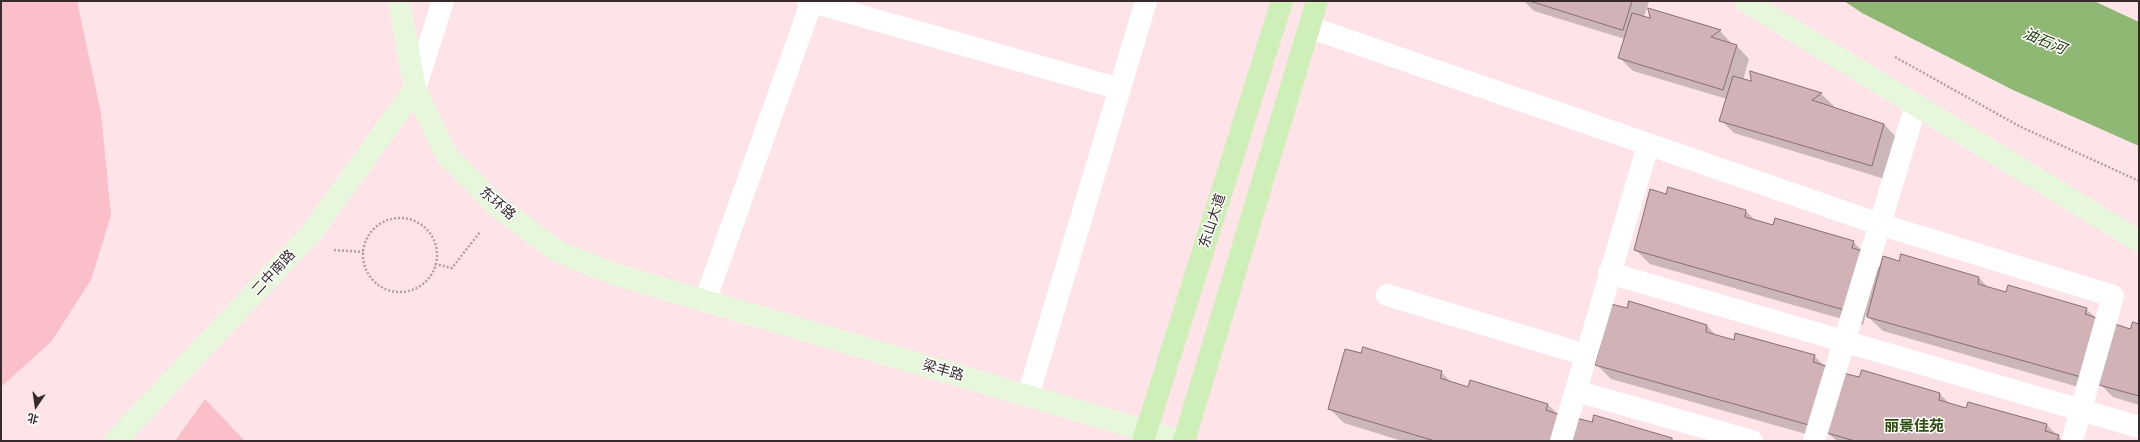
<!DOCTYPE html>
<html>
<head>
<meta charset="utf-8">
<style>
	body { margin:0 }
	#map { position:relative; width:2140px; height:442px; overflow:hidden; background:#fee4e8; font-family:"DejaVu Sans","Noto Sans SC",sans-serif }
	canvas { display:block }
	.frame { position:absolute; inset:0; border:2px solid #362a2c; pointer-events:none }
	.north { position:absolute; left:16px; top:386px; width:40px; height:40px; -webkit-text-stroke:3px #fff; paint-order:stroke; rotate:193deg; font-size:11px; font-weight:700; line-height:16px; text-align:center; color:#362a2c }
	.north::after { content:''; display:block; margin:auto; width:14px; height:18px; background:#362a2c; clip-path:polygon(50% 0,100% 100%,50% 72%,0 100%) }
</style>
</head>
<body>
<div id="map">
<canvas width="2140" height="442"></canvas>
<div class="frame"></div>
<div class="north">北</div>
</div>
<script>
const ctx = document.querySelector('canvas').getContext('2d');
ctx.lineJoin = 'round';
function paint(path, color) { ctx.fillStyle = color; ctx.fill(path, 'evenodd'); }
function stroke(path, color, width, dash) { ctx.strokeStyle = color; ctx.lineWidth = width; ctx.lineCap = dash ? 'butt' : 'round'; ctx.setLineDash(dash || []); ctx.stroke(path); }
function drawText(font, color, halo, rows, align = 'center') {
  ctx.font = font + ' "DejaVu Sans","Noto Sans SC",sans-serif'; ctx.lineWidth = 3; ctx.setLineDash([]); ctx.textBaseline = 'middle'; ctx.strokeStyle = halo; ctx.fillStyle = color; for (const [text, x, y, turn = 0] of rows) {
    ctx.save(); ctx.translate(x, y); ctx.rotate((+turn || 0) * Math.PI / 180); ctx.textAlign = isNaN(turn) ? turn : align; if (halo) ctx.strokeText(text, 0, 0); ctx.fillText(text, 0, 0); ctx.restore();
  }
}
paint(new Path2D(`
	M 1,1 L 77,1 L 101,113 L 111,215 L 91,280 L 51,342 L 1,387 Z
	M 205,399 L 245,441 L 175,441 Z`), '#fbbfc9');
paint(new Path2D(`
	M 1844,1 L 2094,1 L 2139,22 L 2139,146 L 2013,90 L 1862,13 Z`), '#8fb874');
paint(new Path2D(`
	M 1524,1 L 1649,1 L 1644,17 L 1652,20 L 1650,9 L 1720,31 L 1732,44 L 1736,45 L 1749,59 L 1743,80 L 1821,94 L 1834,106 L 1832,108 L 1884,124 L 1897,138 L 1885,179 L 1734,133 L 1721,120 L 1727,99 L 1633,71 L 1620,58 L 1625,39 L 1534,11 Z
	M 1667,195 L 1746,211 L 1756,221 L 1774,226 L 1853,242 L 1881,268 L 1900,262 L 1979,278 L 1989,288 L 2086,309 L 2097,319 L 2131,330 L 2139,325 L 2139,405 L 2113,397 L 2099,383 L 2096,392 L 1883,331 L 1866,315 L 1863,325 L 1650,264 L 1635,249 Z
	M 1629,302 L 1707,326 L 1717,336 L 1814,356 L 1842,383 L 1940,394 L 1950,404 L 1967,409 L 1969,403 L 2047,425 L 2063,441 L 1837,441 L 1828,433 L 1831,422 L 1824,439 L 1611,379 L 1596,364 L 1627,310 Z
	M 1441,372 L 1452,383 L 1468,388 L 1470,381 L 1548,405 L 1559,415 L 1674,441 L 1402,441 L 1344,423 L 1329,408 Z`), '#0003');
const building = new Path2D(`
	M 1530,1 L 1632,1 L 1623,30 Z
	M 1648,8 L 1721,30 L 1711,37 L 1737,45 L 1723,90 L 1618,58 L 1632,13 L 1650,18 Z
	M 1750,71 L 1822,93 L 1812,100 L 1884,124 L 1872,166 L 1719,121 L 1733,76 L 1751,81 Z
	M 1668,187 L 1746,210 L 1745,217 L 1773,225 L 1775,218 L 1854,241 L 1852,248 L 1866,252 L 1848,311 L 1634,250 L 1650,189 L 1666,194 Z
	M 1901,254 L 1979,277 L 1978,284 L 2006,292 L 2008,285 L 2087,308 L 2085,314 L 2099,319 L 2081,377 L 1867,317 L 1883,256 L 1899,261 Z
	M 1629,301 L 1707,325 L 1706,332 L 1734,340 L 1735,333 L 1815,355 L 1813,362 L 1826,366 L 1809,425 L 1595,365 L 1611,304 L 1627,308 Z
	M 2133,322 L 2139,324 L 2139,396 L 2099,385 L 2115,324 L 2130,329 Z
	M 1363,347 L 1442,371 L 1440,378 L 1468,387 L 1470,380 L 1548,404 L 1546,410 L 1560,415 L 1552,441 L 1435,441 L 1328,409 L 1345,349 L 1361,353 Z
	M 1862,370 L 1940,393 L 1939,400 L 1966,408 L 1968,402 L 2047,424 L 2045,431 L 2059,435 L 2057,441 L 1855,441 L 1827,433 L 1843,373 L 1859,377 Z
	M 1594,415 L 1672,438 L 1672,441 L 1569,441 L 1576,418 L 1592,422 Z`);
paint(building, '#d1b2b6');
stroke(building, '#886d71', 1);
stroke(new Path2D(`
	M 2138,1 L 2139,2
	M 1895,57 L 2019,126 L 2139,181
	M363 255a37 37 0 1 1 74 0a37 37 0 1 1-74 0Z
	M 334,250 L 363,252
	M 435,264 L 452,268 L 480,232`), '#b49fa2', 2.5, [2, 2]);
stroke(new Path2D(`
	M 808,1 L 1120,89
	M 1309,27 L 1879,224 L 2113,296 L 2072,441
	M 415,89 L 443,1
	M 1609,273 L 2139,427
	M 1387,295 L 1586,355
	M 705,301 L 812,1
	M 1576,391 L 1752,441
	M 1028,396 L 1146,1
	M 1561,441 L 1648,145
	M 1814,441 L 1916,105`), '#fff', 22);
stroke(new Path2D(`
	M 399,1 L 415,89 L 447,156 L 498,207 L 558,252 L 617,275 L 1181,441
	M 1745,1 L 2139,241
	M 115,441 L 312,232 L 415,89`), '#e6f7db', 22);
stroke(new Path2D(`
	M 1143,441 L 1282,1
	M 1184,441 L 1317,1`), '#ceefb8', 22);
drawText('14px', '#362a2c', '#fff', [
	["东环路",497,204,41],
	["东山大道",1213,221,-72],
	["二中南路",274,273,-47],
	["梁丰路",943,371,16]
]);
drawText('italic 15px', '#253f0f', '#fff', [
	["油石河",2044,42,23]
]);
drawText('bold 15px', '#2c4e0c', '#fff', [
	["丽景佳苑",1914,427]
]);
</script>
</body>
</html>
